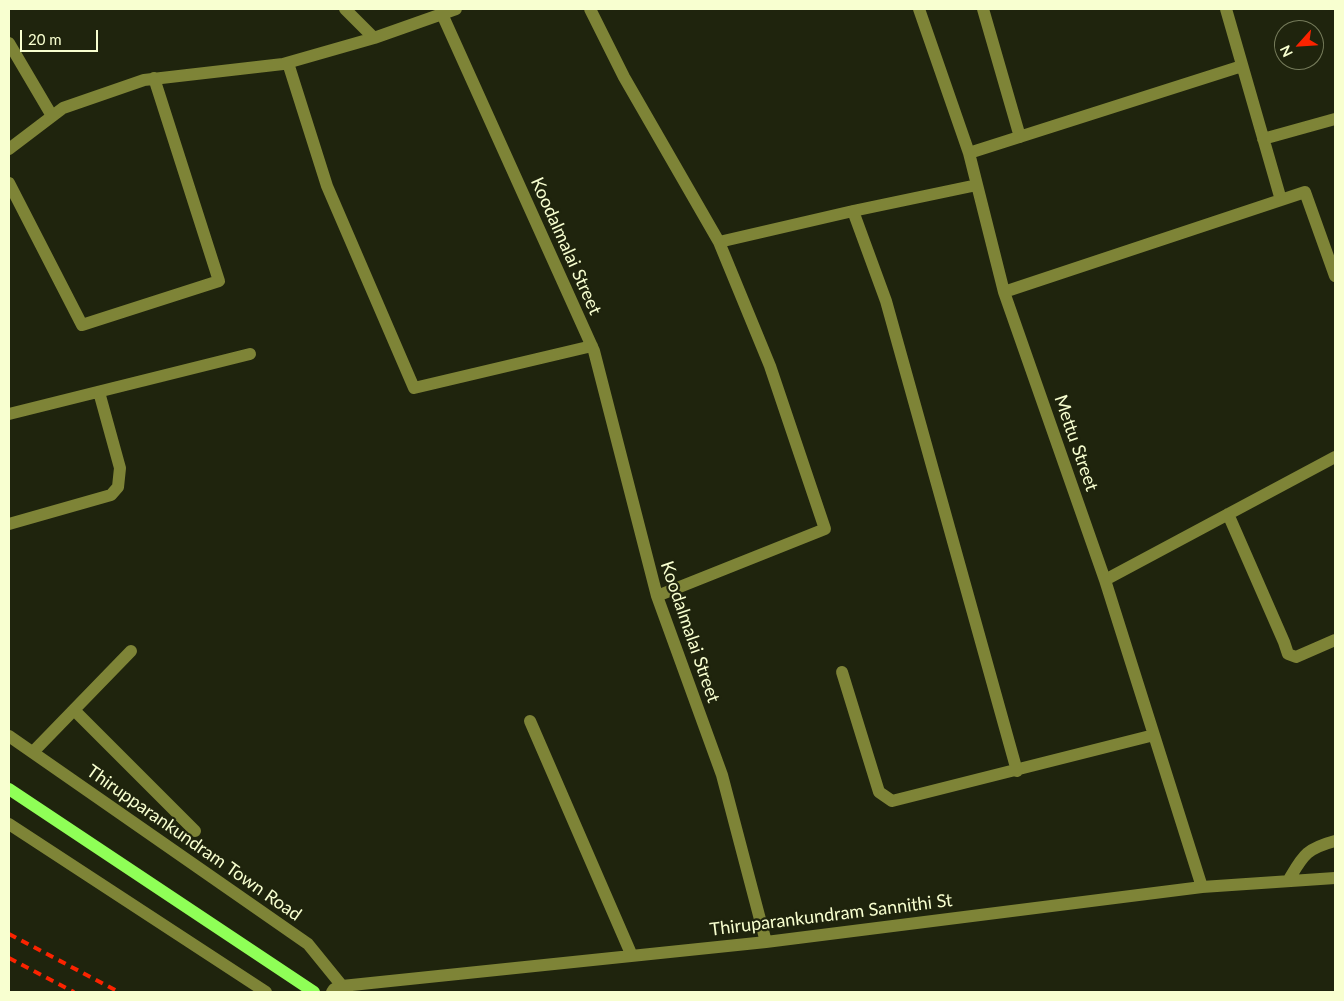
<!DOCTYPE html>
<html>
<head>
<meta charset="utf-8">
<style>
	body { margin:0 }
	#map { position:relative; width:1344px; height:1001px; overflow:hidden; background:#1f240d; font-family:Lato,sans-serif }
	canvas { display:block }
	.frame { position:absolute; inset:0; border:10px solid #f8ffd0; pointer-events:none }
	.north { position:absolute; left:1274px; top:20px; width:50px; height:50px; box-sizing:border-box; background:#1f240d; border:1px solid #767c5b; border-radius:50%; rotate:244deg; font-size:14px; font-weight:700; line-height:20px; text-align:center; color:#f8ffd0 }
	.north::after { content:''; display:block; margin:auto; width:18px; height:22px; background:#fb2300; clip-path:polygon(50% 0,100% 100%,50% 72%,0 100%) }
	.scale { position:absolute; left:20px; top:30px; width:78px; height:22px; box-sizing:border-box; border:2px solid #f8ffd0; border-top:0; padding-left:6px; font-size:15px; line-height:18px; white-space:nowrap; color:#f8ffd0; -webkit-text-stroke:4px #1f240d; paint-order:stroke }
</style>
</head>
<body>
<div id="map">
<canvas width="1344" height="1001"></canvas>
<div class="frame"></div>
<div class="north">N</div>
<div class="scale">20 m</div>
</div>
<script>
const ctx = document.querySelector('canvas').getContext('2d');
ctx.lineJoin = 'round';
function stroke(path, color, width, dash) { ctx.strokeStyle = color; ctx.lineWidth = width; ctx.lineCap = dash ? 'butt' : 'round'; ctx.setLineDash(dash || []); ctx.stroke(path); }
function drawText(font, color, halo, rows, align = 'center') {
  ctx.font = font + ' Lato,sans-serif'; ctx.lineWidth = 4.5; ctx.setLineDash([]); ctx.textBaseline = 'middle'; ctx.strokeStyle = halo; ctx.fillStyle = color; for (const [text, x, y, turn = 0] of rows) {
    ctx.save(); ctx.translate(x, y); ctx.rotate((+turn || 0) * Math.PI / 180); ctx.textAlign = isNaN(turn) ? turn : align; if (halo) ctx.strokeText(text, 0, 0); ctx.fillText(text, 0, 0); ctx.restore();
  }
}
stroke(new Path2D(`
	M 345,9 L 374,38
	M 590,9 L 624,77 L 719,242 L 770,366 L 825,529 L 657,596
	M 919,9 L 969,153 L 1004,292 L 1105,580 L 1202,887
	M 983,9 L 1020,137
	M 1226,9 L 1281,200
	M 442,14 L 456,9
	M 9,43 L 52,116
	M 288,63 L 327,186 L 414,388 L 592,346
	M 1263,139 L 1335,119
	M 9,149 L 63,108 L 144,80 L 283,64 L 374,38 L 442,14 L 594,351 L 657,596 L 722,775 L 766,942
	M 969,153 L 1242,66
	M 9,183 L 82,325 L 219,281 L 154,78
	M 853,211 L 886,301 L 1017,771
	M 719,242 L 853,211 L 977,185
	M 1004,292 L 1305,192 L 1335,276
	M 9,414 L 250,354
	M 1228,514 L 1284,642 L 1288,654 L 1296,657 L 1335,640
	M 9,524 L 111,495 L 118,487 L 120,468 L 99,392
	M 1105,580 L 1335,457
	M 842,672 L 879,792 L 892,801 L 1154,735
	M 74,710 L 195,831
	M 530,721 L 632,956
	M 9,736 L 308,944 L 347,992
	M 33,752 L 131,651
	M 9,824 L 266,992
	M 1288,881 C 1303,856 1305,849 1335,841
	M 332,992 L 334,989 L 342,986 L 766,942 L 1202,887 L 1335,878`), '#7e8437', 12);
stroke(new Path2D(`
	M 9,789 L 314,992`), '#8fff57', 12);
stroke(new Path2D(`
	M 9,934 L 119,992
	M 9,958 L 74,992`), '#fb2300', 4, [8, 6]);
drawText('18px', '#f8ffd0', '#1f240d', [
	["Koodalmalai Street",566,246,66],
	["Mettu Street",1076,443,71],
	["Koodalmalai Street",690,632,71],
	["Thirupparankundram Town Road",194,843,35],
	["Thiruparankundram Sannithi St",831,915,-7]
]);
</script>
</body>
</html>
